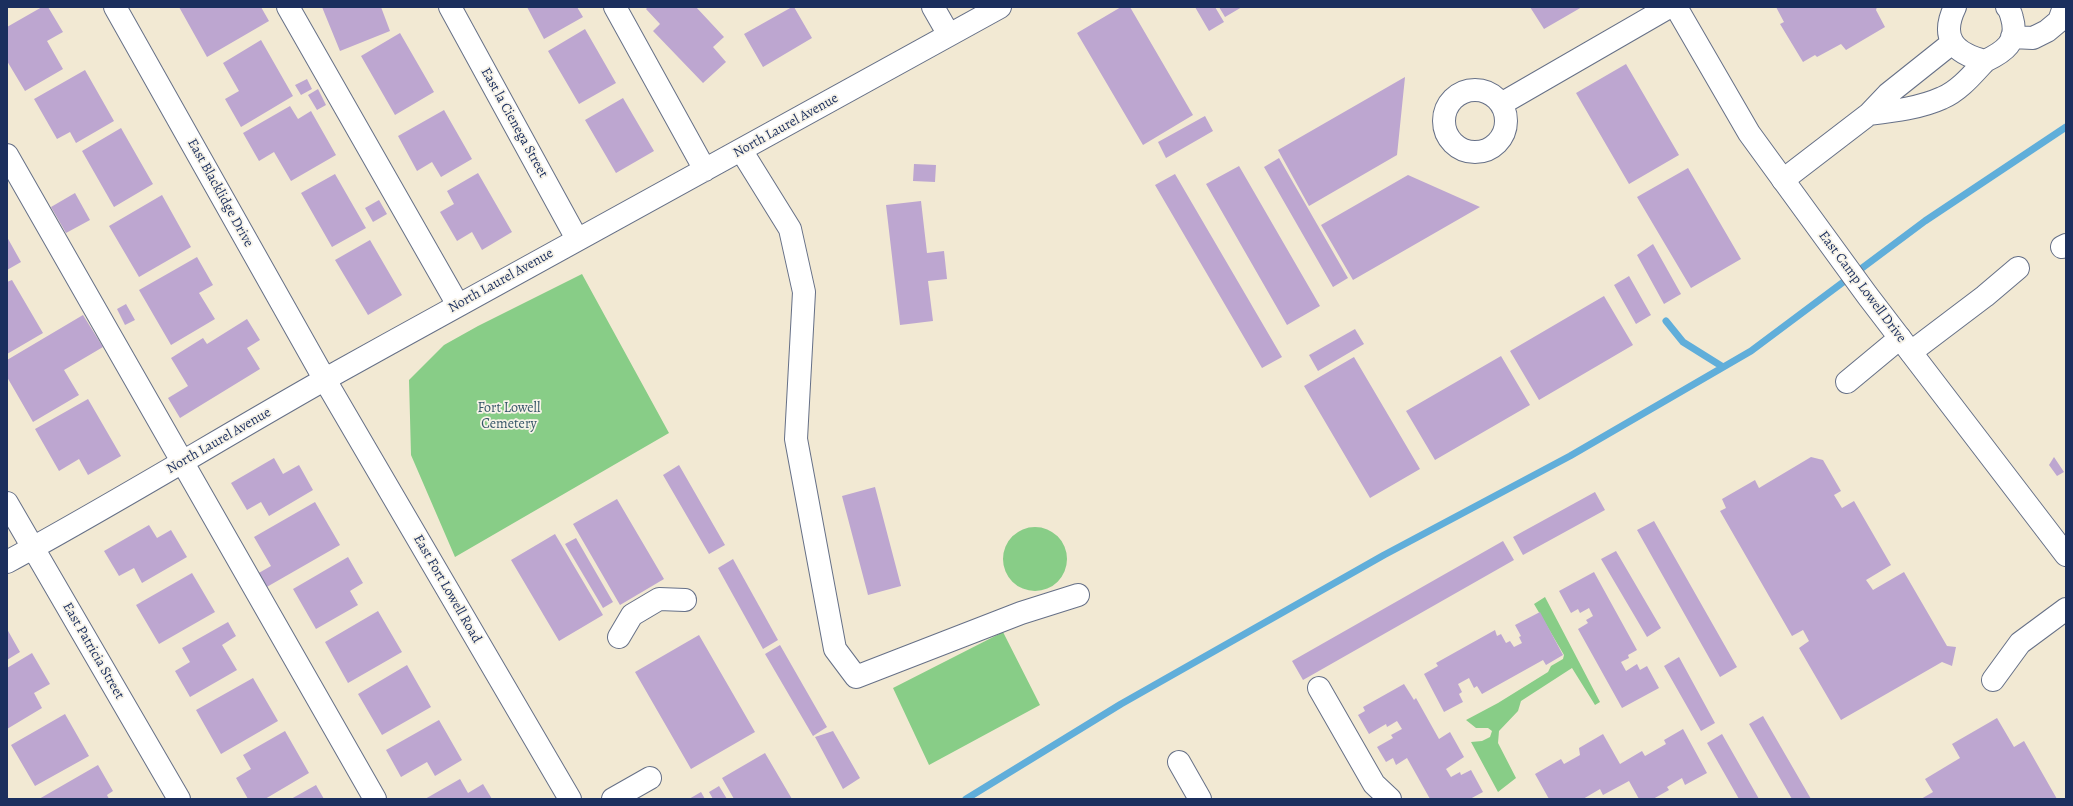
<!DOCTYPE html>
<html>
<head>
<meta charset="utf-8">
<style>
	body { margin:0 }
	#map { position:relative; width:2073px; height:806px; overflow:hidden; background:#f2e9d3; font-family:Alegreya,serif }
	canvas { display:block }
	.frame { position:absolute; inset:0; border:8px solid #1b2f5e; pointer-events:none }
</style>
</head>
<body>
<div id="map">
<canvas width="2073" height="806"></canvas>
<div class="frame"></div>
</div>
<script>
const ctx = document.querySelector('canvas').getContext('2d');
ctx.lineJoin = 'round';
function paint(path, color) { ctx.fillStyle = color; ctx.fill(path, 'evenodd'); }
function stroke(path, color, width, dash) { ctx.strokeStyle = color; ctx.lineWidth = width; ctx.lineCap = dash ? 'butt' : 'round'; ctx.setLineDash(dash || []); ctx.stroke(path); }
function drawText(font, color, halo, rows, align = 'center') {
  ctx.font = font + ' Alegreya,serif'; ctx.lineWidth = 3.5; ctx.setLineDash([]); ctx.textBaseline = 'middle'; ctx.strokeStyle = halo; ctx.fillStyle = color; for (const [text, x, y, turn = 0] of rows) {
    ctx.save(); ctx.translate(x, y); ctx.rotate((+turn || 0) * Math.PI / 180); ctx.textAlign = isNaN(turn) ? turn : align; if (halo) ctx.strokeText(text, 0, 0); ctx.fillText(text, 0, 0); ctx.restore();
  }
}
paint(new Path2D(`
	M 582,274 L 669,433 L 455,557 L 411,455 L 409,380 L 444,345 L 478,326 Z
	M1003 559a32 32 0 1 1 64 0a32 32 0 1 1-64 0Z
	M 1545,597 L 1600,702 L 1595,705 L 1572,668 L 1521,701 L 1518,711 L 1499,731 L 1498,743 L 1516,778 L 1498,792 L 1471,742 L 1482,741 L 1490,737 L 1492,731 L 1488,728 L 1476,728 L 1466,720 L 1498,703 L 1548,672 L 1551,666 L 1563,659 L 1564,655 L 1534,604 Z
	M 1003,632 L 1040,705 L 929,765 L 893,688 Z`), '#88cd87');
stroke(new Path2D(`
	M 1666,321 L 1683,342 L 1723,367
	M 966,799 L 1121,704 L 1384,555 L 1570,456 L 1751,351 L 1925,221 L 2066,127`), '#60aeda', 7);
paint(new Path2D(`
	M 42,7 L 48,7 L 63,32 L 47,41 L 63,69 L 25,91 L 7,61 L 7,27 Z
	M 179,7 L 261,7 L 269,21 L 207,57 Z
	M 322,7 L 381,7 L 390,31 L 340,51 Z
	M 527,7 L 577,7 L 583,17 L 544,39 Z
	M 648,7 L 696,7 L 724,37 L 713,47 L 726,62 L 703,83 L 653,31 L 660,24 L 646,9 Z
	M 792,7 L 794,7 L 812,38 L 763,67 L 744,34 Z
	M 1121,7 L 1130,7 L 1193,115 L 1143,145 L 1077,33 Z
	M 1195,7 L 1215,7 L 1224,22 L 1209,31 Z
	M 1219,7 L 1242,7 L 1225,17 Z
	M 1530,7 L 1582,7 L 1544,29 Z
	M 1776,7 L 1877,7 L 1876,10 L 1885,27 L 1846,50 L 1841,44 L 1817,57 L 1815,55 L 1803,62 L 1780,24 L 1784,22 Z
	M 585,29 L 616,83 L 579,104 L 548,51 Z
	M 400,33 L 434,92 L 395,115 L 361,56 Z
	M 261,40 L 293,96 L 241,127 L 225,99 L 239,91 L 223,63 Z
	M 1626,64 L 1679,155 L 1629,184 L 1576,93 Z
	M 85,70 L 114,121 L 76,143 L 70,132 L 57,139 L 34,99 Z
	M 1405,77 L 1397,155 L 1309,206 L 1278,150 Z
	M 307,79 L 312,89 L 301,95 L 295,85 Z
	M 318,89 L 326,105 L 317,110 L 308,95 Z
	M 623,98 L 654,151 L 616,173 L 585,120 Z
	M 290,106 L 298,119 L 311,111 L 336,155 L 291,181 L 274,152 L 259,161 L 243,133 Z
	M 444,110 L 472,159 L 441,177 L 432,162 L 417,171 L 398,136 Z
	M 1205,116 L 1213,131 L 1166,158 L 1158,142 Z
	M 121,128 L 153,184 L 114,207 L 82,151 Z
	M 1279,158 L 1348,278 L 1333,287 L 1264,167 Z
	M 914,164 L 936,165 L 935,182 L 913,181 Z
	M 1239,166 L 1320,306 L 1287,325 L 1206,184 Z
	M 1688,168 L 1741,259 L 1691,288 L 1637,197 Z
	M 478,173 L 512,232 L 482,250 L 472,232 L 457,241 L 440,212 L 454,204 L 447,191 Z
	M 335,174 L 366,228 L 332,247 L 301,193 Z
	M 1175,174 L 1282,357 L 1262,368 L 1155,185 Z
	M 1408,175 L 1480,207 L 1353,280 L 1321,225 Z
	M 75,193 L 90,220 L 66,233 L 51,207 Z
	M 162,195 L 191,247 L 139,277 L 109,226 Z
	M 379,200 L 387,214 L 373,222 L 365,208 Z
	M 921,201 L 927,253 L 944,251 L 947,279 L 928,281 L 933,321 L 900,325 L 886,205 Z
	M 7,237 L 21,262 L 7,270 Z
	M 370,240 L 402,295 L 368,315 L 335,260 Z
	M 1653,244 L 1681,294 L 1664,304 L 1637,255 Z
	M 197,257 L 213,285 L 199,293 L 215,319 L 171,345 L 139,290 Z
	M 1629,276 L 1651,315 L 1636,324 L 1614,285 Z
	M 12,280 L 43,333 L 7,354 L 7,282 Z
	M 1604,296 L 1633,345 L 1539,400 L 1510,351 Z
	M 126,304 L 135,320 L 125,325 L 117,309 Z
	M 83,315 L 103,347 L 64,370 L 79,395 L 33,422 L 7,377 L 7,360 Z
	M 247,319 L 260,340 L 247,348 L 260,369 L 180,418 L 168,398 L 188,386 L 171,358 L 203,338 L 207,344 Z
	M 1355,329 L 1364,344 L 1318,371 L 1309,355 Z
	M 1501,356 L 1530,405 L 1435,460 L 1406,411 Z
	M 1354,357 L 1420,469 L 1370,498 L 1304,386 Z
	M 88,399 L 121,456 L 88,475 L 79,459 L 59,471 L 35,429 Z
	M 1811,457 L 1823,460 L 1841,491 L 1834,495 L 1842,508 L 1854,501 L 1891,565 L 1866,580 L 1873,590 L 1904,572 L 1947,646 L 1956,647 L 1952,666 L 1942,662 L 1841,720 L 1799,648 L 1809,641 L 1803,630 L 1792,636 L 1720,511 L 1726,508 L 1722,499 L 1755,480 L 1759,488 Z
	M 2054,457 L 2064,472 L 2057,476 L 2049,465 Z
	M 274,458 L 283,474 L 299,465 L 313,490 L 269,516 L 261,502 L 247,510 L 231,483 Z
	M 679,465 L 725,545 L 709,554 L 663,475 Z
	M 875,487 L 901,586 L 868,595 L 842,496 Z
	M 1595,492 L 1605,510 L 1523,555 L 1513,537 Z
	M 617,499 L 664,579 L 620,605 L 573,524 Z
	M 315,502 L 340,545 L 265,588 L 257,574 L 271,566 L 254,537 Z
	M 1654,521 L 1737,667 L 1720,677 L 1637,530 Z
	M 149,525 L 157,538 L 171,530 L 187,557 L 142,583 L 134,568 L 119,576 L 104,551 Z
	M 555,534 L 603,615 L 559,641 L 511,560 Z
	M 576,538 L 613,602 L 603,608 L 565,544 Z
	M 1503,541 L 1514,560 L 1303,680 L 1292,661 Z
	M 1616,551 L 1661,628 L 1647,637 L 1601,559 Z
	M 348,557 L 363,583 L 350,591 L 358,605 L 316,629 L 293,589 Z
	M 733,559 L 778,640 L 763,649 L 718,568 Z
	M 1594,572 L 1637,650 L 1628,655 L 1629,658 L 1621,662 L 1626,671 L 1637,664 L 1640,670 L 1647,666 L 1659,688 L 1622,708 L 1578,629 L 1588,623 L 1586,620 L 1593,616 L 1589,608 L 1580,613 L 1578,609 L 1571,613 L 1559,591 Z
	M 192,573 L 215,612 L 159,644 L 136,605 Z
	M 378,611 L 402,652 L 348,683 L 325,642 Z
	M 1540,612 L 1563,655 L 1546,665 L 1543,660 L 1482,694 L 1477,686 L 1474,688 L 1469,678 L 1458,684 L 1462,692 L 1459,694 L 1463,702 L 1444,712 L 1424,674 L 1438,666 L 1436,663 L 1495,630 L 1497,636 L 1501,634 L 1506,643 L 1510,641 L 1514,647 L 1522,643 L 1519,637 L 1521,636 L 1515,625 Z
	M 228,622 L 236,636 L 222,645 L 237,670 L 190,697 L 175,671 L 190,662 L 182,648 Z
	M 7,629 L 20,652 L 7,660 Z
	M 699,635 L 755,732 L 691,769 L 635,672 Z
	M 780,645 L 827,727 L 813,736 L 765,654 Z
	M 32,653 L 50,684 L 34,693 L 42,708 L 7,729 L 7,668 Z
	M 1679,657 L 1715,723 L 1701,731 L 1664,666 Z
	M 407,665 L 431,707 L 382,735 L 358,694 Z
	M 253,678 L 278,721 L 221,754 L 196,710 Z
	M 1404,684 L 1414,700 L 1416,698 L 1439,739 L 1450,732 L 1464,757 L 1446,769 L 1451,777 L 1460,772 L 1461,775 L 1471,770 L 1483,792 L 1470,799 L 1430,799 L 1407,758 L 1396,765 L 1393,758 L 1386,762 L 1377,747 L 1393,738 L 1391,735 L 1402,729 L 1397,721 L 1387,727 L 1386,724 L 1369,734 L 1358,715 L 1365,711 L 1363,707 Z
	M 65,714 L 89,756 L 35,786 L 11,745 Z
	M 1763,716 L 1811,799 L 1792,799 L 1749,724 Z
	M 1997,718 L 2014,747 L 2024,741 L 2057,799 L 1921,799 L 1933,792 L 1925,779 L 1960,758 L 1952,744 Z
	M 439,720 L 462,760 L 435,776 L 427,762 L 401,777 L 386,750 Z
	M 1683,729 L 1707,773 L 1685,785 L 1682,778 L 1667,787 L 1669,790 L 1653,799 L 1639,799 L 1629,781 L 1603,795 L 1600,789 L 1583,799 L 1549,799 L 1535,774 L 1561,759 L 1564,764 L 1580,755 L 1579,748 L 1603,734 L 1620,764 L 1642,751 L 1645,756 L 1666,744 L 1664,740 Z
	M 285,731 L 309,773 L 265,799 L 248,799 L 236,778 L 251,769 L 243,755 Z
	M 833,731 L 860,778 L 843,789 L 815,737 Z
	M 1722,734 L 1759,799 L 1739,799 L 1707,743 Z
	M 765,753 L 792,799 L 734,799 L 722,778 Z
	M 98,765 L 113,791 L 107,795 L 109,799 L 39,799 Z
	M 460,779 L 468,793 L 483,784 L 492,799 L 425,799 Z
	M 316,785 L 324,799 L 291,799 Z
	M 719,786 L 727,799 L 713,799 L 709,792 Z
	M 701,792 L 705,799 L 689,799 Z`), '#bda6d0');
const minor = new Path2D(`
	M 115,7 L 325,380 L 570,799
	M 288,7 L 458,305
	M 450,7 L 577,239
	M 615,7 L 705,170
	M 933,7 L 949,35
	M 1955,7 C 1940,38 1954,53 1985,61 C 2004,52 2019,42 2012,18 C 2011,14 2010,10 2007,7
	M 2012,37 L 2033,38 L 2047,31 L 2059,21 L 2064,7
	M 1952,43 L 1888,94 L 1869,114 C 1894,111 1920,108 1942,98 C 1959,91 1973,74 1985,61
	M1444 121a31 31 0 1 1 62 0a31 31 0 1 1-62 0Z
	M 1501,104 L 1669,7
	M 741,150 L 790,229 L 804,292 L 796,439 L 835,649 L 856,677 L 1021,613 L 1078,595
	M 7,155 L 375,799
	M 1783,180 L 1869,114
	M 2062,247 L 2066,245
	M 1911,352 L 1985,296 L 2018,268
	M 1847,382 L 1900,338
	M 7,503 L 179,799
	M 7,562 C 116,503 221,438 329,377 C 552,253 776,131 1000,7
	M 619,637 L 632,615 L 659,599 L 685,600
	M 1993,680 L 2020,643 L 2066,609
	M 1319,688 L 1374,784 L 1390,799
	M 1179,762 L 1200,799
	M 613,799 L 650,778`);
const major = new Path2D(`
	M 1676,7 L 1749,133 L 1867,295 L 2066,555`);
stroke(minor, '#667087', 24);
stroke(major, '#667087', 24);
stroke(minor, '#fff', 22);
stroke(major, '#fff', 22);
drawText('14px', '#1b2f5e', '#f7f3e8', [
	["East la Cienega Street",514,123,61],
	["North Laurel Avenue",786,126,-29],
	["East Blacklidge Drive",220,193,61],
	["North Laurel Avenue",501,281,-29],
	["East Camp Lowell Drive",1862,287,53],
	["North Laurel Avenue",219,441,-30],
	["East Fort Lowell Road",447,589,60],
	["East Patricia Street",93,651,60]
]);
drawText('14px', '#365668', '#f7f3e8', [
	["Fort Lowell",509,409],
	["Cemetery",509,425]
]);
</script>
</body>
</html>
